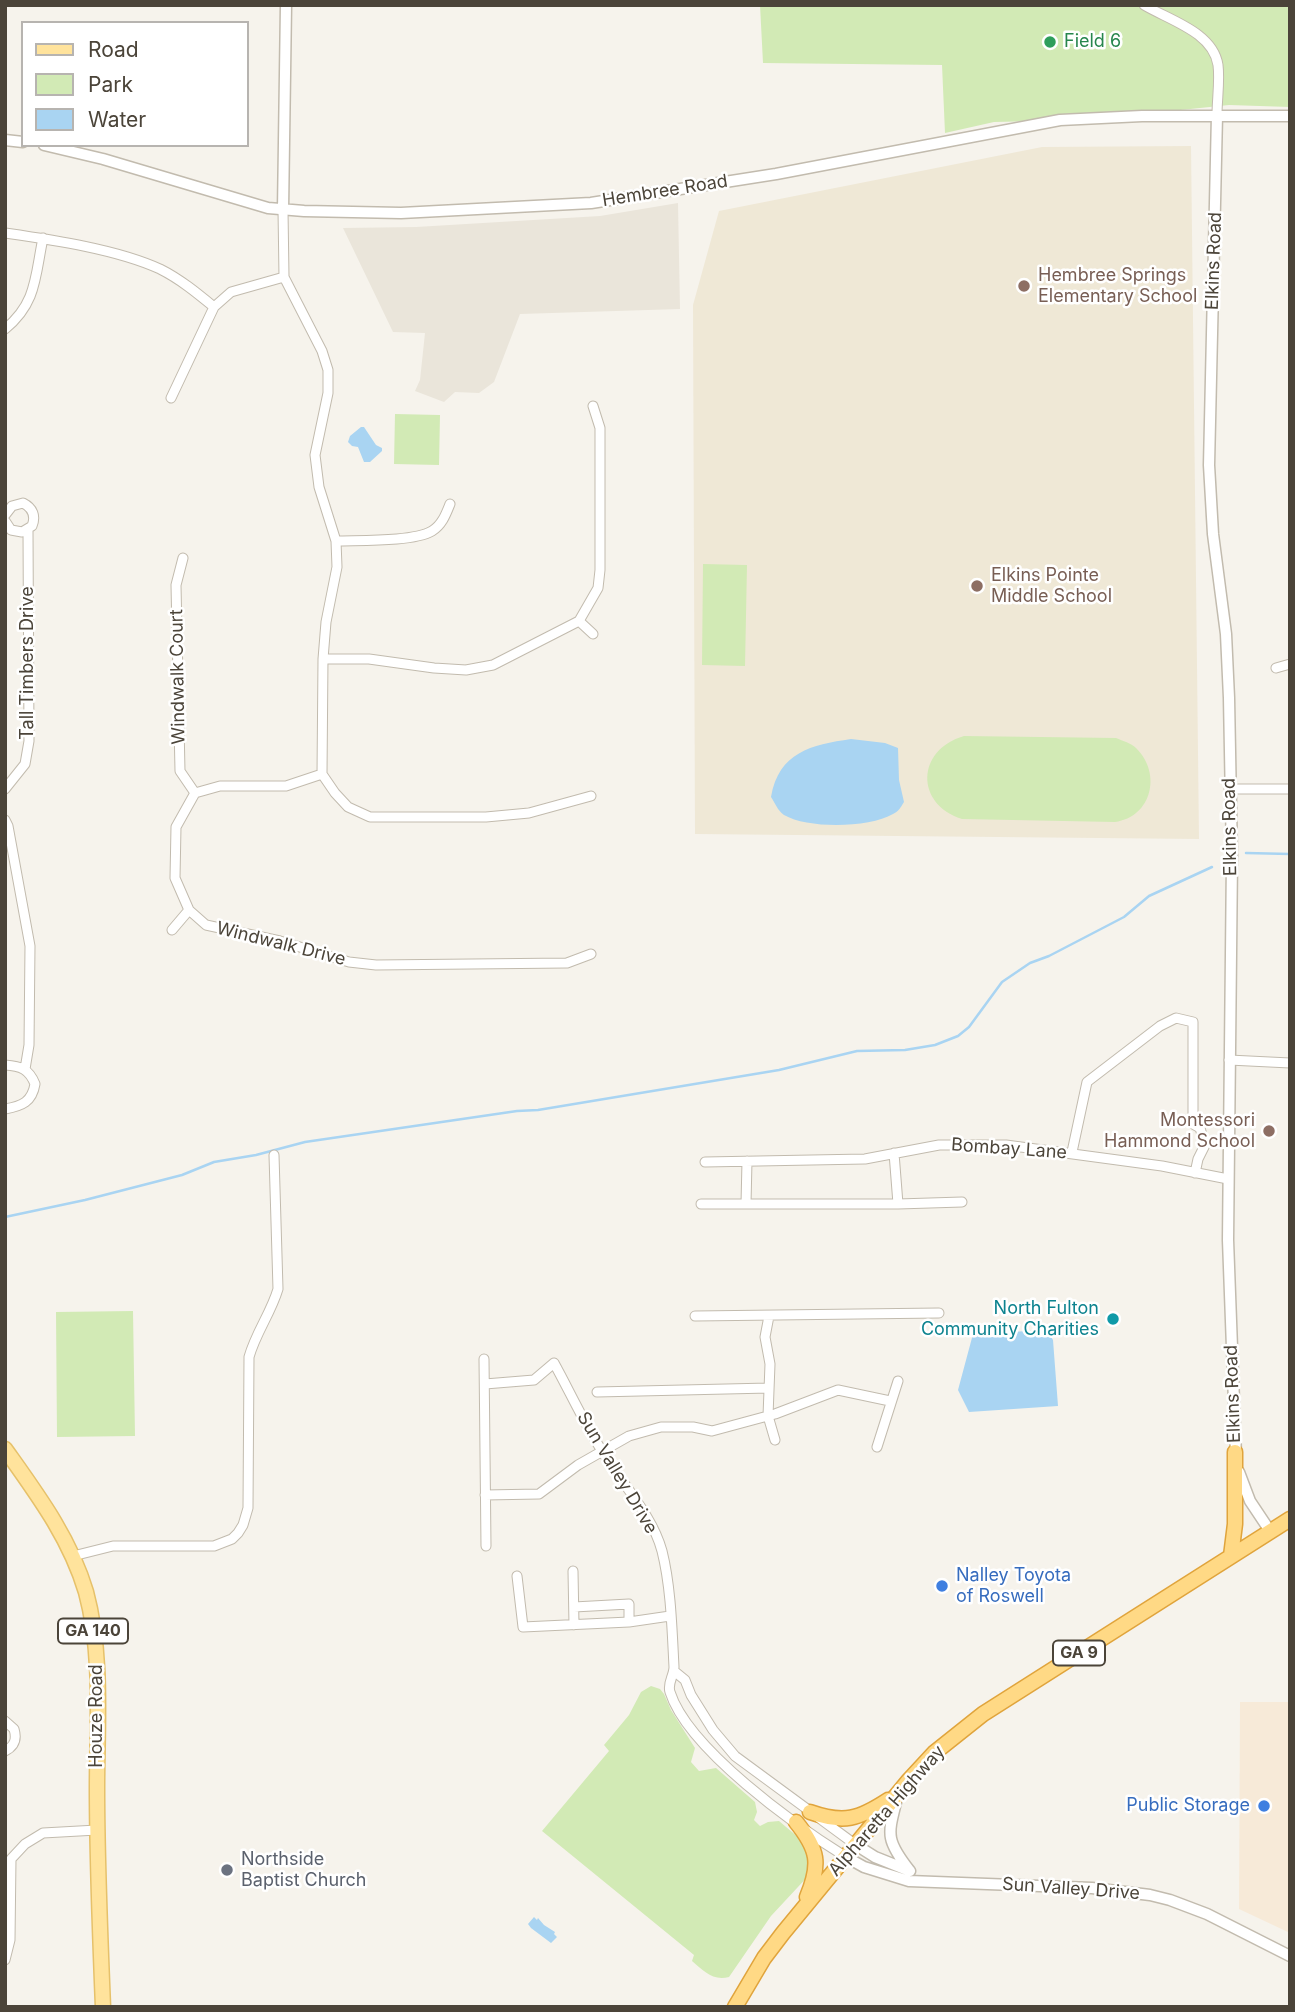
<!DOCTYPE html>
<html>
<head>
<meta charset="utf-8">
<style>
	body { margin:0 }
	#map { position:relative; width:1295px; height:2012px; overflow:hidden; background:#f6f3ec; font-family:Inter,sans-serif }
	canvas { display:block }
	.frame { position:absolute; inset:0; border:7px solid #4b4439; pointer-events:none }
	.legend { position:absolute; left:21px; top:21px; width:228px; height:126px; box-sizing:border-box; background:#fff; border:2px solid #b7b4b0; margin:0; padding:9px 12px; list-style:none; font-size:21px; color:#4b4439 }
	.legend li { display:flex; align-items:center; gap:14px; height:35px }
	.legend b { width:35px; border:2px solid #b7b4b0 }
</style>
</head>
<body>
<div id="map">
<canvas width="1295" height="2012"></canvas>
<div class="frame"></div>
<ul class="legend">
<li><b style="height:9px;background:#ffe39c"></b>Road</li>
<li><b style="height:19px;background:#d2eab5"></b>Park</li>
<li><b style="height:19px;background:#a9d4f2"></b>Water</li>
</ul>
</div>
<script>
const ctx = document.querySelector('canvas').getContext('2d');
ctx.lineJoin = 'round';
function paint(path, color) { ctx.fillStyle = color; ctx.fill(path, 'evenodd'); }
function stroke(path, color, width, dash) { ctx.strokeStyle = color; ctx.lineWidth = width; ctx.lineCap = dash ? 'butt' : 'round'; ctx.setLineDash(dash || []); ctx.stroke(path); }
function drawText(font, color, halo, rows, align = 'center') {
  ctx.font = font + ' Inter,sans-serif'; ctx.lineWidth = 5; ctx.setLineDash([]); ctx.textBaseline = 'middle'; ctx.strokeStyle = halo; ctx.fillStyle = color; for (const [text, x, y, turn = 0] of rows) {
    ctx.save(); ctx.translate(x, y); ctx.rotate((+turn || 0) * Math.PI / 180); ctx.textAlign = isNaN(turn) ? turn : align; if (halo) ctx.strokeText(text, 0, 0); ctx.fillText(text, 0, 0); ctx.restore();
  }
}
paint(new Path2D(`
	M 678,203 L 680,309 L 520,314 L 494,382 L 479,393 L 455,392 L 444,402 L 415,391 L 420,380 L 425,333 L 393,332 L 343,228 L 416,227 L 600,216 Z`), '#eae5da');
paint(new Path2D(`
	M 1240,1702 L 1290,1702 L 1290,1933 L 1239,1909 Z`), '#f7ead8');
paint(new Path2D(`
	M 1191,146 L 1199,839 L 695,834 L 693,305 L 719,211 L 1042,147 Z`), '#efe8d6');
paint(new Path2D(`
	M 760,5 L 1290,5 L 1290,107 L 1229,105 L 1084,120 L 994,122 L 945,133 L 942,65 L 763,63 Z
	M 395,414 L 440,415 L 439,465 L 394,464 Z
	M 703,564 L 747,565 L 745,666 L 702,665 Z
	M 964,736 L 1116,738 C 1123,741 1131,743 1136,748 C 1162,773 1152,817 1115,822 L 962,819 C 915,804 916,750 964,736 Z
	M 133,1311 L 135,1436 L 57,1437 L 56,1312 Z
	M 651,1686 L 660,1689 L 664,1694 L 671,1710 L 695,1748 L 691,1762 L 699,1771 L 716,1768 L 755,1802 L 757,1812 L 754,1820 L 760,1826 L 768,1822 L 779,1821 L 805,1843 L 811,1873 L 771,1916 L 729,1977 C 712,1981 704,1971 692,1961 L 694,1955 L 542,1831 L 609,1751 L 604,1745 L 629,1715 L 641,1692 Z`), '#d2eab5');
paint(new Path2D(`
	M 361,427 L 364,427 L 376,445 L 382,448 L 382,451 L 370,462 L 364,462 L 358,447 L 352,446 L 348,442 L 350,436 Z
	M 851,739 L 885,743 L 898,748 L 899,780 L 904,802 C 901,807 898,812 893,814 C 869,828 808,829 784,815 C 778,811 775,803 771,797 C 779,752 811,745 851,739 Z
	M 1047,1330 L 1053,1340 L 1058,1406 L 969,1412 L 958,1390 L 973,1334 Z
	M 534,1917 L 537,1920 L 538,1918 L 544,1925 L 555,1932 L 554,1934 L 557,1937 L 551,1943 L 531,1928 L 528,1924 Z`), '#a9d4f2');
stroke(new Path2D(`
	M 1246,853 L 1290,854
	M 5,1217 L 85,1200 L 182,1175 L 214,1162 L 256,1155 L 305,1142 L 517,1111 L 538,1110 L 779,1070 L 857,1051 L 905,1050 L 935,1045 L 958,1036 L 969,1027 L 1002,982 L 1030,963 L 1049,956 L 1124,917 L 1149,896 L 1212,867`), '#a9d4f2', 2.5);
const minor = new Path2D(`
	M 1144,5 C 1169,20 1213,32 1218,65 C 1220,81 1217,99 1217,115
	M 283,210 L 284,277 L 322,351 L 328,370 L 328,393 L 315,455 L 319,487 L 336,541 L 337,567 L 326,622 L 323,659 L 322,774 L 335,793 L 348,807 L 370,817 L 486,817 L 529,813 L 591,796
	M 5,233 C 53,240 116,249 160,269 C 180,279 197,293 214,307
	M 5,329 C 37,303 35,276 43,238
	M 171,398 L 214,307 L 231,292 L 284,277
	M 5,515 L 12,506 L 23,503 C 33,508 36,516 32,526 L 22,532 L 11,530 L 5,521
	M 336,541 C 359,540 413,542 432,531 C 442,525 446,514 450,504
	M 183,558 L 176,585 L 180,771 L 195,793
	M 579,621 L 593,634
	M 323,659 L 369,659 L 434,668 L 466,670 L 493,665 L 579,621 L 598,588 L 600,570 L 600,428 L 593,406
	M 1276,668 L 1290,664
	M 322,774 L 286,786 L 220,786 L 195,793 L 176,827 L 175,878 L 189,910 L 206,925 L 280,941 L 349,962 L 376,965 L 567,963 L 591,954
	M 5,789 L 25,764 L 29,741 L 28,530
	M 1229,789 L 1290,789
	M 5,820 L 8,826 L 30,946 L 29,1045 L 25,1069
	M 172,930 L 189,910
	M 1229,1060 L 1290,1063
	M 5,1065 C 21,1066 29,1069 35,1084 C 32,1102 22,1106 5,1109
	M 1072,1152 L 1087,1082 L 1160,1026 L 1176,1018 L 1193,1022 L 1193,1124 L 1200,1128 L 1205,1145 L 1198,1159 L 1195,1173
	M 894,1153 L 898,1204 L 962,1202
	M 705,1162 L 865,1159 L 939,1145 L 1006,1145 L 1162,1166 L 1228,1179
	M 701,1204 L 898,1204
	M 746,1204 L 747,1161
	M 695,1316 L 939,1313
	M 769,1316 L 765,1337 L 770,1364 L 768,1416 L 775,1440
	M 484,1359 L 486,1546
	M 485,1384 L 534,1380 L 554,1363 C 570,1392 584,1423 602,1451 C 621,1483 652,1514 662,1551 C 671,1587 672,1629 674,1667 C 674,1676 667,1683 670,1692 C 688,1749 796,1826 846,1857
	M 597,1392 L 769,1388
	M 877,1447 L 898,1381
	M 485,1495 L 539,1494 L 578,1465 L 629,1436 L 661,1427 L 693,1427 L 712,1431 L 775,1414 L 838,1390 L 890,1401
	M 73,1556 L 113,1546 L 214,1546 L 232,1539 L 238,1533 L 243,1525 L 248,1508 L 249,1357 C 256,1332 271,1313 278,1289 L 274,1155
	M 573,1571 L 574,1625
	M 517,1576 L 523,1627 L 629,1622 L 670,1616
	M 574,1607 L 629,1604 L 629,1622
	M 674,1671 L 685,1680 L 691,1695 L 713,1730 L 735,1756 L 856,1845
	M 5,1721 L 14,1729 C 17,1739 15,1746 5,1751
	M 5,1960 L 10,1940 L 11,1859 L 25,1844 L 43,1833 L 97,1830`);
const tertiary = new Path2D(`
	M 1217,115 L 1209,465 L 1213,534 L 1226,634 L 1229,698 L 1232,858 L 1228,1240 L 1236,1456
	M 5,140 L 23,142
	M 44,145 L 103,159 L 268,208 L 304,211 L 401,213 L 591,203 L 776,174 L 1060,120 L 1142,116 L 1290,116
	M 283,210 L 286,5
	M 1239,1472 L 1250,1501 L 1270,1531
	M 898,1794 C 889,1833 883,1837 910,1871
	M 856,1845 L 875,1857 L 910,1871
	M 846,1857 L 864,1867 L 909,1881 L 1092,1888 L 1150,1895 L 1170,1900 L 1207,1914 L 1290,1956`);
const primary = new Path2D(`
	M 5,1449 C 37,1494 70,1538 86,1592 C 103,1655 97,1723 97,1788 C 97,1861 100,1934 103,2007`);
const trunk = new Path2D(`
	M 1231,1556 L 1235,1524 L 1235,1452
	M 810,1812 C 844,1824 859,1819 888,1800
	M 796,1822 C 818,1849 821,1864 807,1897
	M 735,2007 L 764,1958 L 783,1933 L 909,1780 L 934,1753 L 983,1714 L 1290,1519`);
stroke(minor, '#c2bbae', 11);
stroke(tertiary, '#c2bbae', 13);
stroke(primary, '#e6c16a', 17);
stroke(trunk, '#e0a43c', 17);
stroke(minor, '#fff', 9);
stroke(tertiary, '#fff', 10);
stroke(primary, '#ffe39c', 14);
stroke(trunk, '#ffd985', 14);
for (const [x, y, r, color] of [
	[1050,42,7,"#2e9e5b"],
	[1024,286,7,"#8d6e63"],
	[977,586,7,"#8d6e63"],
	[1269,1131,7,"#8d6e63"],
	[1113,1319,7,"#0f9aa8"],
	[942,1586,7,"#3f7fe0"],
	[1264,1806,7,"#3f7fe0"],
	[227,1870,7,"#6b7280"]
]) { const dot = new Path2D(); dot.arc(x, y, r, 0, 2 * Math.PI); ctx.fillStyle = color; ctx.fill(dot); stroke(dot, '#fff', 2.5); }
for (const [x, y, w] of [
	[93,1631,70],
	[1079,1653,52]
]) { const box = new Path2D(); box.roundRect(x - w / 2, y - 12.5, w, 25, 5); ctx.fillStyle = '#fff'; ctx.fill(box); stroke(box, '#4b4439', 2); }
drawText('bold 16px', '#4b4439', null, [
	["GA 140",93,1631],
	["GA 9",1079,1653]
]);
drawText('18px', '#27864d', '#fff', [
	["Field 6",1064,42]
], 'left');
drawText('18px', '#4b4439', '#fff', [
	["Hembree Road",665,191,-9],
	["Elkins Road",1214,261,-88],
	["Tall Timbers Drive",28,663,-90],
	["Windwalk Court",178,677,-91],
	["Elkins Road",1230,827,-91],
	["Windwalk Drive",281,944,14],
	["Bombay Lane",1009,1149,4],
	["Elkins Road",1233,1394,-92],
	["Sun Valley Drive",617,1473,59],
	["Houze Road",97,1716,-90],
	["Alpharetta Highway",887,1811,-49],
	["Sun Valley Drive",1071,1889,4]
]);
drawText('18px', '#785e54', '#fff', [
	["Hembree Springs",1038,276],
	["Elementary School",1038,297],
	["Elkins Pointe",991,576],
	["Middle School",991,597],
	["Montessori",1255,1121,"right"],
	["Hammond School",1255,1142,"right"]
], 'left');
drawText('18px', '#0d838f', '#fff', [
	["North Fulton",1099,1309],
	["Community Charities",1099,1330]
], 'right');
drawText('18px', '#366cbe', '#fff', [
	["Nalley Toyota",956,1576],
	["of Roswell",956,1597],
	["Public Storage",1250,1806,"right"]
], 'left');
drawText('18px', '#5b616d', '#fff', [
	["Northside",241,1860],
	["Baptist Church",241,1881]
], 'left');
</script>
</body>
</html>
